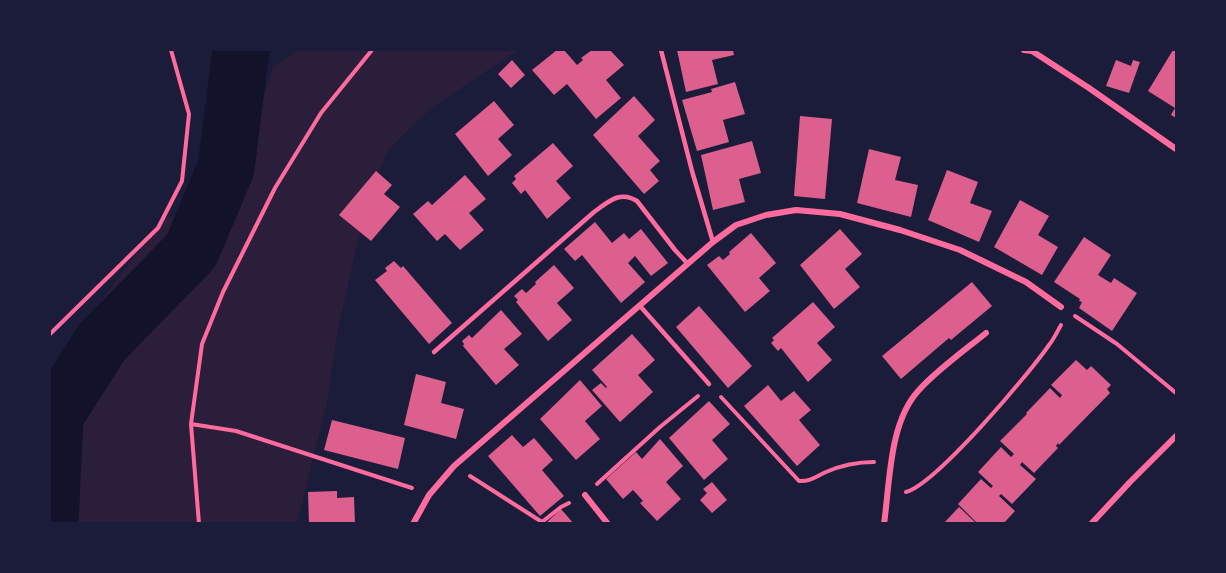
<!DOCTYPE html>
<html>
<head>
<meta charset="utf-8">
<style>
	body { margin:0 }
	#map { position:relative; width:1226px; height:573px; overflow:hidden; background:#1b1b3a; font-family:Jost,sans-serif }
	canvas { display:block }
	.frame { position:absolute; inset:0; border:51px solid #1b1b3a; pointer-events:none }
</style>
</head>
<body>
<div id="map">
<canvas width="1226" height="573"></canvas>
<div class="frame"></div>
</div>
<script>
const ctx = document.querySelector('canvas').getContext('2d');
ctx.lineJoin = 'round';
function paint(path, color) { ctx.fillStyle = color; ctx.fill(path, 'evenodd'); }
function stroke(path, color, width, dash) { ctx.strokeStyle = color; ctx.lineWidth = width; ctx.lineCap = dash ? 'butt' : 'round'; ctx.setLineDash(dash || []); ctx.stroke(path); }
paint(new Path2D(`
	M 298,50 L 518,50 L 430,109 L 388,150 L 369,199 L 353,262 L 338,330 L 327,402 L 297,523 L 50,524 L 50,371 L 163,217 L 180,216 L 219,179 L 255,123 L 273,67 Z`), '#2a1e3b');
stroke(new Path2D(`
	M 50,524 L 55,416 L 102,342 L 191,251 L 226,168 L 241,50`), '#12122b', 57);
paint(new Path2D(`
	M 557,50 L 564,50 L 577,65 L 583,60 L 581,58 L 592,50 L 610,50 L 624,65 L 606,80 L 621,98 L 596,119 L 567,84 L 554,95 L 532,70 Z
	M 677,50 L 733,50 L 734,55 L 712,60 L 718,84 L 686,92 Z
	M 1173,50 L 1176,51 L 1176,118 L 1171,115 L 1175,108 L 1148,91 Z
	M 512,60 L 525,75 L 511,88 L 498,74 Z
	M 1116,60 L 1131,66 L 1133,60 L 1140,62 L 1129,93 L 1106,86 Z
	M 735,82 L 745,114 L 723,120 L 729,142 L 697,151 L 682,100 L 712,92 L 711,89 Z
	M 634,96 L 655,120 L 638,136 L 660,161 L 650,170 L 659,181 L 644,194 L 593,135 Z
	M 494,101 L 514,125 L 498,139 L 512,155 L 488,176 L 455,134 Z
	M 800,116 L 832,119 L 825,199 L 794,196 Z
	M 752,141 L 761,173 L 739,179 L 745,202 L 713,210 L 701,155 Z
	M 553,143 L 573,166 L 556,181 L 571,198 L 547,219 L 525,190 L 521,194 L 512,183 L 516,179 L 514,176 Z
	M 869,149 L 901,157 L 895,180 L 918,185 L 911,217 L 857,203 Z
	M 947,170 L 978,182 L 970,203 L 992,211 L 979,242 L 928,220 Z
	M 376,171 L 392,185 L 384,194 L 400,207 L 371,241 L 339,215 Z
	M 465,175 L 486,199 L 469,213 L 484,230 L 460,250 L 445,234 L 437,241 L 413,214 L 428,201 L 432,205 Z
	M 1020,200 L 1049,216 L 1038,235 L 1058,247 L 1042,275 L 994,247 Z
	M 595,222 L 612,243 L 624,233 L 629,239 L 641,229 L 668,263 L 651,276 L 635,256 L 628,263 L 645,282 L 621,303 L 582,255 L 575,261 L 564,249 Z
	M 840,229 L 862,254 L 845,269 L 860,287 L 834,309 L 800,265 Z
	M 751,233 L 776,263 L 759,278 L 770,291 L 745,312 L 707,265 L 719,256 L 723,260 L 730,254 L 729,252 Z
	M 1084,237 L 1111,255 L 1098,275 L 1111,283 L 1114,278 L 1137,293 L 1112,331 L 1079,308 L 1082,302 L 1079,301 L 1080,299 L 1054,282 Z
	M 394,261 L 401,268 L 403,266 L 452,323 L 429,344 L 375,280 L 387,271 L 385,268 Z
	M 554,265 L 574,288 L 557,303 L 572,320 L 548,341 L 516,302 L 518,300 L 514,296 L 522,289 L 526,293 L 536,284 L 535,282 Z
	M 972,282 L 992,306 L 951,340 L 949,338 L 901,379 L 882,356 Z
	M 813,302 L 835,327 L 817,343 L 832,360 L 808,382 L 781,348 L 778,351 L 771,343 L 774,340 L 772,338 Z
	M 699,306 L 752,366 L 728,388 L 676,327 Z
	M 501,310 L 522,334 L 504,349 L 519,365 L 496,385 L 463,346 L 464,344 L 462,341 L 469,335 L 472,338 Z
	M 632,334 L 655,360 L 638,375 L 653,392 L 620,422 L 592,390 L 601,383 L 606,388 L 607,387 L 592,370 Z
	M 1076,360 L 1087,370 L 1091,366 L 1111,385 L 1107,389 L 1110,393 L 1059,445 L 1058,443 L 1056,446 L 1058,448 L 1034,473 L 1022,462 L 1020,465 L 1036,479 L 1012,504 L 1001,494 L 999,496 L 1015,511 L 1003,524 L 978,524 L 958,504 L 981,479 L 991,488 L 993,486 L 978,472 L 1001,447 L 1011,457 L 1014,454 L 1000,441 L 1027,414 L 1026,413 L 1050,388 L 1060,398 L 1062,395 L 1051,385 Z
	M 416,374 L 446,382 L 441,403 L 464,409 L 456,439 L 404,425 Z
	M 580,380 L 602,406 L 585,421 L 600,439 L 576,460 L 540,419 Z
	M 768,385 L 781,401 L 794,391 L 811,410 L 799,420 L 820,445 L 797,466 L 744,406 Z
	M 709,401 L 730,424 L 712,440 L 728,459 L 704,480 L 669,438 Z
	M 332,420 L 405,438 L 398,469 L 324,450 Z
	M 512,435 L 523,447 L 534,438 L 553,460 L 542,470 L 564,496 L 540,516 L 488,456 Z
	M 660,439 L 683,466 L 666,482 L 681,499 L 657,521 L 640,503 L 643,501 L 633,490 L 623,499 L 606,479 L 636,452 L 642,459 Z
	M 712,482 L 727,500 L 712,513 L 700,500 L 707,493 L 703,489 Z
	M 337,491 L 337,498 L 354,497 L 355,524 L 309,524 L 308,492 Z
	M 959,507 L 977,524 L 943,524 Z
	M 561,509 L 574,524 L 545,524 Z`), '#dd5f8e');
stroke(new Path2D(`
	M 1075,316 L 1117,344 L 1176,393
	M 50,334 L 158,228 L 182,181 L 189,114 L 171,50
	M 721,397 L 799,481 C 810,482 817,476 826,472 C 842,465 857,462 874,462
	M 191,424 L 236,431 L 412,488
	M 470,476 L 542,522 L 561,507 L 569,503
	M 597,484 L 660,427 L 698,396
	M 906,492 C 936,484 1029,374 1049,345 C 1054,339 1057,332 1061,325
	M 199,524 L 191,424 L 202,344 L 223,292 L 275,188 L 321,113 L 372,50`), '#ff6b9d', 4);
stroke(new Path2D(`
	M 661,50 L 692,171 L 713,242
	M 640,306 L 709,384
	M 434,352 L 594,212 C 608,202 620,190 637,201 L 675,250 L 688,264`), '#ff6b9d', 4.5);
stroke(new Path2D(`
	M 1024,50 L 1032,51 L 1089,88 L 1176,149
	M 585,495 L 608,524
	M 413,524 L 429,495 L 454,466 L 713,242 L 736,225 L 766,215 L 796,210 L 840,214 L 900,230 L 960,250 L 1026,282 L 1061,307
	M 884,524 C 890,482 889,422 919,390 C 937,370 965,350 986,333
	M 1091,524 L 1130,482 L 1176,436`), '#ff6b9d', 6);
</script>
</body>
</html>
